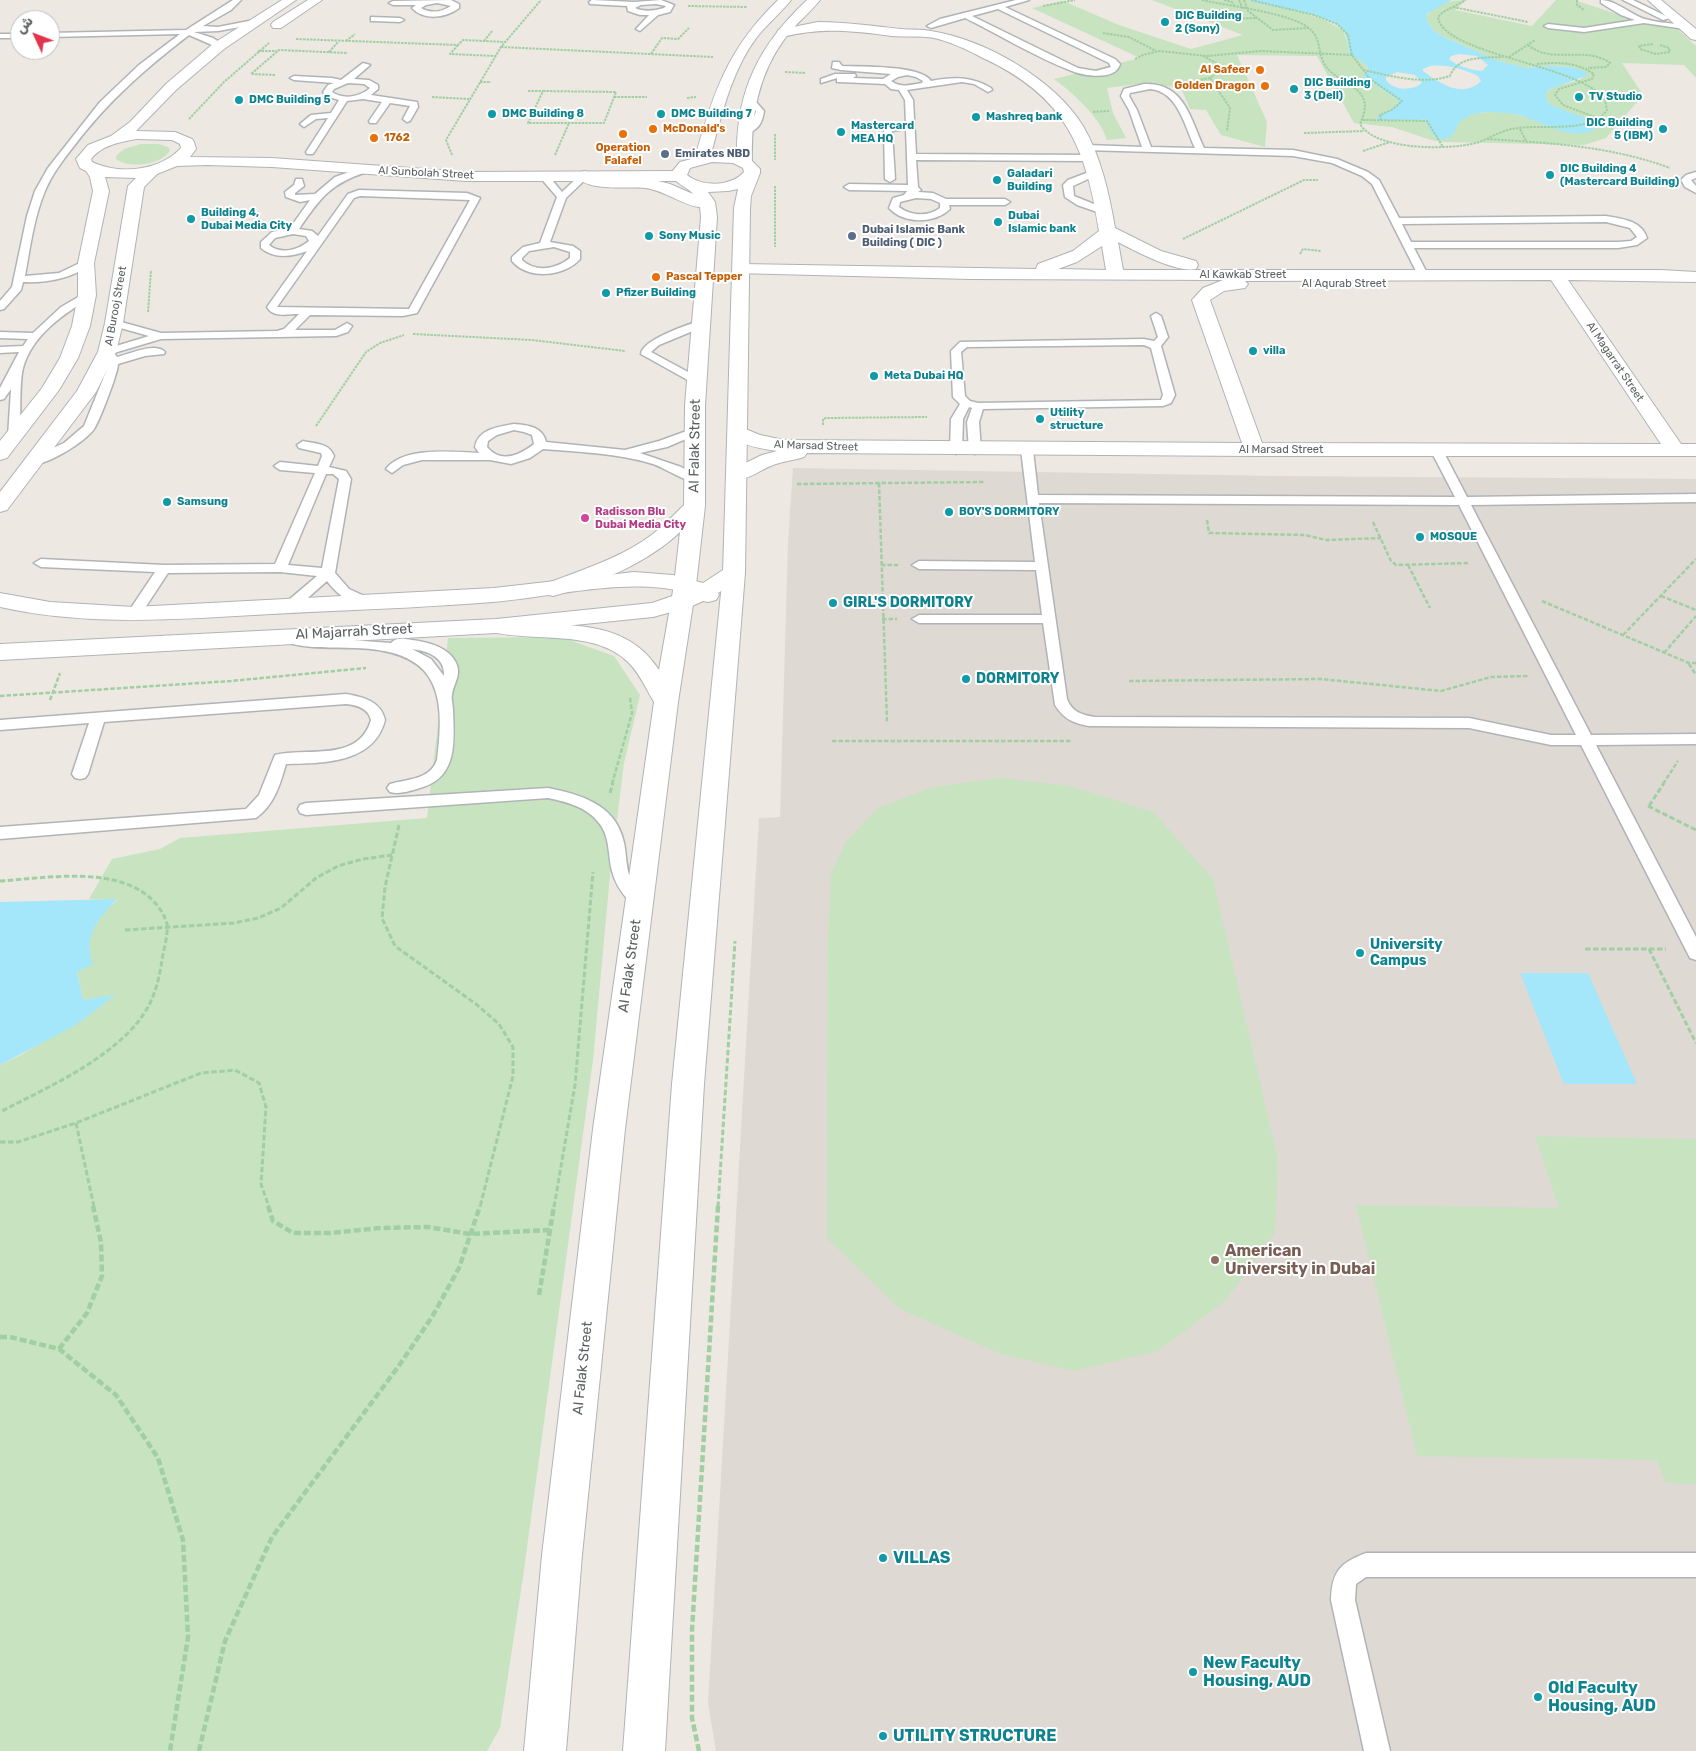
<!DOCTYPE html>
<html>
<head>
<meta charset="utf-8">
<style>
	body { margin:0 }
	#map { position:relative; width:1696px; height:1751px; overflow:hidden; background:#ede8e2; font-family:Rubik,Vazirmatn,sans-serif }
	canvas { display:block }
	.north { position:absolute; left:10px; top:10px; width:50px; height:50px; box-sizing:border-box; background:#fff; border:1px solid #bdbfc0; border-radius:50%; rotate:313deg; font-size:14px; font-weight:700; line-height:20px; text-align:center; color:#5b6062 }
	.north::after { content:''; display:block; margin:auto; width:18px; height:22px; background:#e0354c; clip-path:polygon(50% 0,100% 100%,50% 72%,0 100%) }
</style>
</head>
<body>
<div id="map">
<canvas width="1696" height="1751"></canvas>
<div class="north">ش</div>
</div>
<script>
const ctx = document.querySelector('canvas').getContext('2d');
ctx.lineJoin = 'round';
function paint(path, color) { ctx.fillStyle = color; ctx.fill(path, 'evenodd'); }
function stroke(path, color, width, dash) { ctx.strokeStyle = color; ctx.lineWidth = width; ctx.lineCap = dash ? 'butt' : 'round'; ctx.setLineDash(dash || []); ctx.stroke(path); }
function drawText(font, color, halo, rows, align = 'center') {
  ctx.font = font + ' Rubik,sans-serif'; ctx.lineWidth = 4; ctx.setLineDash([]); ctx.textBaseline = 'middle'; ctx.strokeStyle = halo; ctx.fillStyle = color; for (const [text, x, y, turn = 0] of rows) {
    ctx.save(); ctx.translate(x, y); ctx.rotate((+turn || 0) * Math.PI / 180); ctx.textAlign = isNaN(turn) ? turn : align; if (halo) ctx.strokeText(text, 0, 0); ctx.fillText(text, 0, 0); ctx.restore();
  }
}
paint(new Path2D(`
	M 793,468 L 1278,476 L 1696,479 L 1696,1751 L 716,1751 L 708,1703 L 759,818 L 780,817 L 788,543 Z`), '#dfd9d3');
paint(new Path2D(`
	M 1152,0 L 1248,0 L 1300,12 L 1322,19 L 1343,30 L 1347,41 L 1349,54 L 1367,65 L 1368,70 L 1362,76 L 1398,100 L 1396,106 L 1381,114 L 1425,120 L 1434,137 L 1454,134 C 1455,130 1456,125 1458,123 C 1469,108 1510,111 1525,117 C 1538,121 1548,127 1561,130 L 1563,111 L 1551,105 L 1546,99 L 1546,93 C 1557,81 1577,86 1587,74 L 1571,67 L 1549,66 L 1527,68 L 1499,61 L 1446,38 L 1434,31 L 1426,19 C 1431,4 1451,0 1466,0 L 1455,10 L 1532,26 L 1556,0 L 1574,0 L 1644,23 L 1675,27 L 1696,46 L 1696,78 L 1684,65 L 1622,63 L 1643,95 L 1606,138 L 1584,145 L 1444,142 L 1431,140 L 1392,127 L 1354,123 L 1317,56 L 1237,55 L 1267,122 L 1265,147 L 1221,135 L 1206,110 L 1190,109 L 1181,88 L 1145,83 L 1107,88 L 1113,113 L 1126,138 L 1107,140 C 1100,117 1073,93 1054,79 L 1140,58 L 1032,8 L 1063,1 L 1119,25 L 1191,49 L 1243,35 Z
	M 141,144 L 158,144 L 168,147 L 170,150 C 163,165 128,169 116,159 L 116,156 L 124,149 Z
	M 561,637 L 614,656 L 640,695 L 624,763 L 610,875 L 593,1060 L 523,1577 L 500,1728 L 487,1751 L 0,1751 L 0,1065 L 23,1054 L 114,996 L 83,1000 L 77,971 L 89,953 L 90,936 L 101,915 L 117,900 L 89,899 L 112,859 L 160,849 L 180,838 L 427,818 L 448,638 Z
	M 1001,778 L 1070,786 L 1153,812 L 1213,879 L 1278,1160 L 1275,1232 L 1226,1300 L 1158,1351 L 1074,1371 L 1001,1354 L 900,1309 L 827,1238 L 828,935 L 831,873 L 846,842 L 878,808 L 933,787 Z
	M 1535,1136 L 1696,1139 L 1696,1484 L 1666,1483 L 1657,1460 L 1417,1456 L 1356,1205 L 1559,1208 Z`), '#c7e3c0');
paint(new Path2D(`
	M 1248,0 L 1452,0 L 1428,13 L 1426,19 L 1434,31 L 1446,38 L 1499,61 L 1527,68 L 1549,66 L 1571,67 L 1584,71 L 1588,74 L 1586,76 L 1550,89 L 1546,93 L 1546,99 L 1551,105 L 1590,120 L 1596,123 L 1597,127 C 1579,144 1543,123 1525,117 C 1518,114 1510,113 1502,113 C 1489,111 1473,112 1462,120 C 1457,123 1457,128 1454,133 C 1453,135 1448,138 1445,139 C 1433,142 1430,129 1425,120 L 1377,120 L 1376,117 L 1396,106 L 1398,100 L 1362,76 L 1368,70 L 1367,65 L 1349,54 C 1348,47 1348,38 1344,31 C 1328,11 1272,10 1248,0 ZM 1459,54 L 1477,56 L 1488,65 L 1482,71 C 1471,70 1457,66 1449,59 L 1451,56 ZM 1430,66 C 1446,64 1463,69 1478,76 L 1481,81 C 1463,99 1439,83 1423,71 L 1423,69 ZM 1397,72 L 1415,75 L 1422,83 C 1413,91 1393,91 1386,80 L 1386,77 Z
	M 117,899 C 99,918 82,937 93,964 L 77,972 L 83,1000 L 115,995 L 76,1025 L 0,1065 L 0,902 Z
	M 1520,973 L 1588,973 L 1637,1084 L 1564,1084 Z`), '#a4e7fa');
const service = new Path2D(`
	M 233,0 L 241,0 L 231,10 L 203,26 L 218,27 L 254,20 L 258,22 L 257,24 L 218,31 L 194,32 L 213,38 L 222,44 L 222,48 L 219,48 L 189,35 C 145,69 108,101 74,146 C 63,160 52,174 45,191 C 34,217 30,248 25,276 L 59,273 L 86,260 L 91,263 L 90,265 C 70,279 47,283 23,282 L 21,290 L 4,309 L 0,310 L 0,301 L 12,287 L 27,216 L 35,191 L 48,168 L 100,102 L 139,65 L 180,34 L 50,37 L 50,33 L 186,30 Z
	M 451,0 L 459,4 L 459,8 C 446,18 424,21 412,8 L 416,5 L 393,5 L 389,3 L 393,1 ZM 437,3 L 451,6 C 442,12 431,14 421,8 L 426,5 Z
	M 592,0 L 634,2 L 661,0 L 674,5 L 670,12 L 658,15 L 640,31 L 636,29 L 649,15 L 640,15 L 628,11 L 627,6 L 590,4 L 589,2 ZM 656,4 L 666,6 L 664,8 C 654,11 644,12 635,8 L 641,5 Z
	M 1016,0 L 1029,0 L 1005,7 L 1115,59 L 1120,64 C 1116,81 1084,76 1072,71 C 1035,57 1000,35 965,18 L 931,28 L 927,26 L 940,19 ZM 998,9 L 1109,63 L 1111,67 L 1096,71 L 1078,68 L 972,16 Z
	M 1601,0 C 1616,0 1631,15 1645,19 C 1657,23 1672,23 1685,25 L 1689,27 L 1685,29 L 1644,23 L 1584,32 L 1548,28 L 1544,26 L 1548,24 L 1584,28 L 1635,20 L 1621,15 L 1601,3 Z
	M 1623,0 L 1633,0 L 1670,18 L 1663,20 Z
	M 371,17 L 400,18 L 404,20 L 400,22 L 374,21 L 371,21 Z
	M 0,34 L 20,34 L 20,38 L 0,38 Z
	M 833,62 L 839,62 L 842,66 C 862,67 921,65 931,81 C 953,77 971,76 991,88 L 992,90 L 988,92 L 974,84 L 962,82 L 907,90 L 913,100 L 916,154 L 1091,155 L 1095,158 L 1091,161 L 916,160 L 918,187 L 921,190 L 918,192 L 933,193 L 946,199 L 1005,199 L 1010,202 L 1005,205 L 949,205 L 950,209 C 935,224 903,224 889,208 L 893,198 L 904,195 L 907,191 L 849,190 L 844,187 L 849,184 L 908,185 L 906,129 L 892,131 L 895,179 L 890,182 L 885,179 L 884,130 L 890,126 L 906,124 L 905,100 L 899,90 L 891,89 L 885,84 L 840,82 L 837,82 L 837,78 L 821,83 L 821,79 L 835,74 L 855,74 L 856,76 L 853,78 L 883,79 L 891,74 L 841,70 L 832,68 ZM 907,75 L 916,77 L 923,81 L 922,83 C 911,85 900,88 891,81 L 898,77 ZM 916,198 L 931,199 L 940,203 L 940,208 C 928,217 911,216 899,207 L 900,202 Z
	M 363,63 L 370,65 L 354,79 L 369,80 L 378,85 L 378,89 L 371,95 L 417,102 L 418,107 L 410,121 L 407,122 L 403,119 L 410,106 L 390,103 L 376,123 L 370,123 L 369,121 L 382,102 L 363,99 L 347,101 L 313,154 L 307,154 L 306,152 L 328,118 L 316,119 L 304,127 L 300,124 L 311,115 L 331,113 L 339,100 L 329,97 L 323,92 L 328,85 L 334,83 L 294,80 L 290,78 L 294,76 L 332,78 L 341,80 ZM 348,83 L 364,84 L 370,88 C 360,97 343,100 332,92 L 334,89 Z
	M 1144,84 C 1184,82 1190,118 1204,148 L 1293,150 L 1337,159 L 1368,172 L 1379,180 L 1399,218 L 1606,216 C 1622,219 1641,220 1647,238 L 1637,245 L 1618,248 L 1414,248 L 1428,275 L 1423,278 L 1419,277 L 1372,184 L 1362,176 L 1332,163 L 1293,156 L 1084,150 L 1084,146 L 1087,145 L 1142,147 L 1129,110 L 1121,96 L 1124,89 ZM 1150,89 C 1178,91 1185,127 1195,148 L 1151,147 L 1137,110 L 1129,96 L 1130,93 ZM 1606,222 L 1630,228 L 1637,237 L 1631,241 L 1618,242 L 1411,242 L 1402,224 Z
	M 744,101 L 757,103 L 764,111 C 762,125 757,131 743,135 L 739,132 L 752,124 L 756,111 L 751,107 L 744,105 Z
	M 364,167 L 367,168 L 367,172 C 331,183 320,198 299,229 L 312,231 L 318,236 L 348,194 L 359,190 L 467,193 L 480,198 L 417,313 L 403,316 L 310,315 L 295,330 L 335,330 L 347,323 L 352,326 L 348,332 L 336,336 L 161,339 L 114,353 L 117,357 C 130,354 155,342 165,352 L 164,354 L 145,356 L 118,364 C 118,373 99,422 94,429 C 85,442 45,467 31,464 L 29,461 L 31,458 L 64,443 L 84,426 L 108,367 L 107,358 L 102,352 L 103,350 L 149,336 L 110,325 L 109,323 L 110,321 L 114,320 L 161,333 L 277,331 L 284,329 L 299,314 C 288,314 273,318 267,307 L 307,251 C 291,257 274,259 261,248 L 261,242 L 272,232 L 290,228 L 310,200 L 300,202 L 286,197 L 285,192 L 294,185 L 296,179 L 302,179 L 304,186 L 295,193 L 295,195 L 315,194 L 335,177 ZM 360,196 L 470,200 L 409,309 L 277,307 L 354,198 ZM 293,234 L 306,236 L 309,241 C 298,250 281,255 269,245 L 275,238 Z
	M 1094,170 L 1097,171 L 1097,175 L 1073,186 L 1074,196 L 1106,209 L 1106,213 L 1103,214 L 1077,205 L 1065,197 L 1063,185 L 1068,180 Z
	M 1696,172 L 1696,178 L 1691,180 L 1696,186 L 1696,193 L 1685,187 L 1681,180 L 1686,175 Z
	M 544,173 L 547,174 L 562,192 L 581,174 L 584,173 L 589,176 L 566,198 L 550,242 L 573,246 L 580,251 L 580,259 C 564,277 528,280 512,261 L 512,257 L 523,247 L 540,243 L 557,197 L 539,176 ZM 554,247 L 570,252 L 570,258 C 556,269 536,273 522,260 L 522,258 L 529,251 Z
	M 87,292 L 91,293 L 92,295 L 91,297 C 64,314 32,335 23,368 C 19,383 21,419 20,437 L 14,441 L 10,439 L 8,437 L 11,389 L 4,399 L 0,400 L 0,388 L 19,352 L 0,353 L 0,347 L 23,346 L 28,339 L 0,338 L 0,332 L 33,333 L 61,307 Z
	M 1156,313 L 1161,316 L 1168,337 L 1161,346 L 1175,395 L 1171,403 L 1163,406 L 983,409 L 979,422 L 981,450 L 975,454 L 969,450 L 967,422 L 972,408 L 969,407 L 963,419 L 962,450 L 956,454 L 950,450 L 951,419 L 960,404 L 953,397 L 951,351 L 960,342 L 1144,339 L 1154,341 L 1158,337 L 1151,316 ZM 1144,345 L 1151,348 L 1163,395 L 1161,400 L 978,403 L 970,401 L 965,396 L 961,352 L 967,347 Z
	M 701,321 L 706,324 L 705,326 L 659,345 L 651,352 L 701,379 L 703,381 L 701,383 L 693,383 L 641,354 C 642,340 688,324 701,321 Z
	M 514,424 C 528,425 543,427 546,442 L 625,450 L 659,441 L 692,429 L 700,429 L 702,431 L 700,433 L 667,447 L 640,453 L 681,467 L 701,479 L 699,482 C 689,484 665,468 653,464 C 618,453 579,452 543,449 L 530,458 L 511,464 L 490,460 L 422,460 L 403,465 L 392,473 L 386,469 C 404,446 453,452 479,453 L 475,447 C 478,429 498,427 514,424 ZM 514,430 L 524,432 L 532,435 L 534,444 C 520,455 501,464 487,447 L 488,441 L 497,435 Z
	M 303,441 C 316,444 329,443 334,456 L 329,467 L 346,471 L 351,479 L 335,573 L 349,589 L 371,599 L 373,602 L 371,605 C 354,609 336,593 327,581 L 294,610 L 284,610 L 282,607 L 284,604 L 317,576 L 280,572 L 168,573 L 139,617 L 134,618 L 127,614 L 155,572 L 41,567 L 34,563 L 41,559 L 164,565 L 275,564 L 315,473 L 280,470 L 274,466 L 280,462 L 318,466 L 322,456 L 321,453 L 299,448 L 297,445 ZM 326,474 L 333,474 L 339,479 L 322,568 L 288,565 Z
	M 1436,445 L 1442,449 L 1467,497 L 1696,494 L 1696,502 L 1471,505 L 1591,735 L 1696,734 L 1696,744 L 1596,745 L 1696,937 L 1696,960 L 1690,958 L 1581,745 L 1551,745 L 1469,728 L 1089,726 C 1073,723 1064,719 1055,705 L 1043,623 L 919,623 L 912,619 L 919,615 L 1042,615 L 1036,570 L 919,569 L 912,565 L 919,561 L 1035,562 L 1021,450 L 1023,447 L 1027,446 L 1033,450 L 1038,495 L 1455,497 L 1430,449 ZM 1039,503 L 1459,505 L 1576,735 L 1551,735 L 1469,718 L 1095,717 C 1082,715 1072,712 1067,699 Z
	M 294,636 L 391,643 C 396,637 405,639 412,640 C 427,642 444,646 453,658 C 464,673 454,681 452,695 C 451,699 453,705 453,710 C 454,740 458,776 423,787 C 413,790 400,795 390,792 L 387,788 L 390,784 C 407,779 430,780 437,760 C 447,687 434,650 354,648 C 333,647 310,649 289,643 L 287,640 L 289,637 ZM 412,649 C 428,651 445,657 444,676 L 431,659 Z
	M 346,694 C 363,697 381,701 385,720 C 374,764 322,763 286,764 C 280,785 274,805 256,818 L 0,839 L 0,827 L 246,809 L 259,795 L 275,755 C 306,747 359,763 371,720 C 368,708 357,705 346,704 L 104,722 L 88,774 L 85,778 L 80,779 L 75,778 L 72,774 L 89,723 L 0,730 L 0,720 Z
	M 548,788 C 579,794 614,804 623,839 C 627,852 625,867 631,880 C 635,888 643,894 647,902 L 645,906 C 637,909 634,907 629,901 C 621,892 615,883 612,871 C 608,855 610,836 599,823 C 587,807 567,802 548,798 L 306,815 L 300,813 L 298,809 L 300,805 L 306,803 Z
	M 1366,1553 L 1696,1553 L 1696,1577 L 1366,1577 L 1356,1584 L 1355,1600 L 1390,1751 L 1364,1751 L 1331,1600 C 1332,1571 1340,1563 1366,1553 Z`);
const minor = new Path2D(`
	M 282,0 L 296,0 L 224,49 L 176,90 L 136,131 L 175,132 L 192,139 L 194,142 L 196,149 L 190,157 L 272,158 L 466,172 L 679,171 L 684,173 L 687,176 L 684,179 L 679,181 L 466,181 L 272,167 L 207,165 L 177,166 L 157,174 L 144,187 L 123,323 L 116,352 L 96,392 L 7,510 L 0,512 L 0,492 L 77,391 L 98,352 L 105,323 L 128,186 L 136,178 L 105,177 L 109,191 L 94,263 L 96,295 L 90,326 L 78,358 L 59,390 L 7,458 L 0,460 L 0,441 L 42,388 L 60,358 L 72,326 L 78,295 L 78,263 L 93,191 L 90,177 L 86,171 L 80,168 L 76,159 L 88,145 L 111,136 L 130,122 L 166,84 L 214,43 ZM 137,139 L 172,140 L 180,144 L 181,148 C 160,171 120,175 92,162 L 91,159 C 102,145 120,142 137,139 Z
	M 308,0 L 322,0 L 281,28 L 273,28 L 271,25 L 273,22 Z
	M 1648,0 L 1661,0 L 1696,29 L 1696,40 L 1691,39 Z
	M 818,22 C 846,22 873,26 901,29 C 911,30 922,29 931,31 C 986,40 1054,79 1083,126 C 1101,157 1109,193 1115,228 L 1161,251 L 1196,261 L 1198,265 L 1196,269 C 1176,273 1135,251 1118,242 L 1123,270 L 1661,270 L 1696,272 L 1696,282 L 1568,280 L 1681,444 L 1696,444 L 1696,456 L 1255,456 L 807,453 L 804,457 C 795,460 785,461 776,464 C 761,468 748,483 731,478 L 728,474 L 731,470 L 762,455 L 777,451 C 762,449 737,445 728,432 L 731,428 L 738,426 L 760,435 L 784,440 L 1242,443 L 1192,300 L 1203,288 L 1223,280 L 971,279 L 735,273 L 733,269 L 735,265 L 741,264 L 1036,269 L 1038,264 L 1073,251 L 1099,231 C 1086,146 1065,96 983,58 C 968,50 943,38 926,37 C 915,36 904,37 892,36 C 853,31 822,27 783,37 L 777,33 L 778,30 ZM 1102,246 L 1106,270 L 1058,269 L 1077,262 ZM 1551,280 L 1661,444 L 1262,443 L 1210,300 L 1224,291 L 1245,288 L 1248,284 L 1245,281 Z
	M 734,566 L 742,568 L 745,573 L 742,578 L 718,593 L 719,595 L 716,600 L 708,602 L 703,601 L 690,607 L 653,617 L 496,633 L 0,660 L 0,644 L 496,619 L 652,603 L 684,592 C 628,577 552,597 493,602 C 419,608 345,610 271,614 C 180,619 90,627 0,607 L 0,593 L 50,602 L 134,607 L 494,588 L 634,572 L 673,575 L 703,583 L 726,568 Z`);
const tertiary = new Path2D(`
	M 778,0 L 791,0 C 781,13 768,23 757,37 C 732,70 722,113 711,154 L 737,155 C 736,90 760,44 807,0 L 820,0 C 810,13 796,23 786,37 C 758,74 751,116 752,161 L 760,169 L 760,173 L 751,196 L 750,208 L 745,573 L 704,1084 L 665,1751 L 623,1751 L 672,1084 L 723,573 L 734,208 L 738,189 L 728,191 L 708,192 L 715,202 L 717,217 L 705,405 L 705,506 L 696,585 L 678,702 L 625,1129 L 582,1555 L 566,1751 L 524,1751 L 542,1555 L 593,1129 L 654,702 C 646,689 640,674 629,663 C 595,628 532,643 488,631 L 484,626 L 488,621 C 501,617 516,622 530,623 C 580,626 629,623 659,670 L 674,585 L 680,532 C 649,562 595,585 553,596 L 545,594 L 542,589 L 545,584 C 582,570 621,558 653,534 C 664,525 674,515 684,505 L 685,405 L 701,217 L 700,207 C 686,207 664,190 645,188 C 628,186 587,192 576,176 L 579,173 L 584,171 L 605,177 L 650,179 L 670,184 L 693,194 C 687,186 674,184 671,173 L 680,162 L 695,158 C 713,93 728,48 778,0 ZM 712,162 L 733,163 L 743,168 L 744,172 C 731,187 702,187 687,175 L 690,168 Z`);
stroke(service, '#b0b4b7', 3);
stroke(minor, '#b0b4b7', 2);
stroke(tertiary, '#b0b4b7', 2);
stroke(new Path2D(`
	M 1202,0 C 1227,6 1296,13 1312,31 C 1323,43 1316,59 1331,72 C 1352,89 1375,91 1360,124 C 1376,151 1449,150 1476,143 C 1489,139 1500,131 1512,129 C 1540,123 1590,135 1607,110 C 1606,107 1606,101 1604,99 C 1579,64 1443,55 1438,17 L 1443,12 L 1466,0
	M 1224,0 L 1232,2 L 1235,7
	M 1239,0 L 1243,9
	M 1244,0 L 1248,11 L 1273,30 L 1309,28
	M 1251,0 L 1314,15 L 1337,24 L 1348,35 L 1352,55 L 1370,79 L 1402,101 L 1393,109 L 1380,115 L 1381,120
	M 1577,0 L 1577,5 L 1584,10
	M 688,6 L 747,7
	M 1043,6 L 1075,0
	M 1453,7 L 1528,22
	M 1225,19 L 1257,18
	M 1103,33 L 1129,37 L 1156,51
	M 296,39 L 458,45 L 463,40 L 505,42
	M 346,41 L 355,34
	M 484,41 L 492,31
	M 1653,44 L 1639,46 L 1640,49 L 1656,54 L 1670,52 L 1669,48 L 1660,45
	M 458,45 L 450,54 L 495,56
	M 1528,45 C 1552,65 1585,45 1610,63 L 1606,67 L 1588,68
	M 501,47 L 713,57
	M 258,51 L 277,51
	M 329,52 L 338,42
	M 651,54 L 662,38 L 678,39 L 689,28
	M 1509,57 L 1535,40
	M 1135,59 L 1143,55 L 1159,51 L 1207,56 L 1261,51 L 1352,55
	M 1537,64 C 1558,62 1576,62 1594,74 L 1592,79 L 1559,89 L 1555,95 L 1563,105 L 1600,119
	M 1363,70 C 1392,76 1421,85 1450,76 C 1458,55 1485,58 1503,57
	M 785,72 L 806,73
	M 275,75 L 251,74 L 279,50 L 347,53
	M 1210,78 L 1230,108 L 1227,131
	M 480,82 L 491,82
	M 1187,82 L 1210,78 L 1219,71 L 1216,63 L 1203,56
	M 528,91 L 543,91
	M 543,91 L 616,92 L 604,123 L 528,123 Z
	M 432,97 L 469,99
	M 614,97 L 647,97
	M 687,98 L 696,97
	M 1093,112 L 1109,111
	M 189,119 L 224,82 L 269,43
	M 1363,120 L 1427,121 L 1443,147
	M 1520,129 L 1526,141
	M 1304,133 L 1364,131
	M 775,134 L 775,160
	M 1487,139 C 1550,143 1611,146 1670,168
	M 1363,151 L 1390,142
	M 452,155 L 446,140 L 501,47 L 541,0
	M 555,155 L 569,123
	M 775,186 L 775,247
	M 1183,239 L 1304,180 L 1318,180
	M 1300,254 L 1303,249 L 1321,251
	M 148,312 L 151,270
	M 413,334 L 532,340 L 625,351
	M 823,425 L 823,419 L 826,418 L 927,417
	M 316,426 L 366,352 L 380,343 L 404,335`), '#a1cfa3', 2, [2.5, 1]);
stroke(new Path2D(`
	M 879,483 L 887,722
	M 797,484 L 985,482
	M 1207,520 L 1209,533 L 1305,535 L 1326,540 L 1381,538
	M 1373,522 L 1391,561 L 1396,565 L 1470,563
	M 881,565 L 898,565
	M 1408,565 L 1430,608
	M 1661,596 L 1696,610
	M 1542,601 L 1689,663 L 1696,663
	M 882,619 L 897,619
	M 1623,635 L 1696,559
	M 1664,653 L 1696,616
	M 1689,664 L 1696,675
	M 1129,681 L 1321,679 L 1441,691 L 1491,677 L 1528,676
	M 0,696 L 231,681 L 366,668
	M 50,700 L 60,673
	M 832,741 L 1071,741
	M 612,784 L 632,713 L 630,697
	M 1663,784 L 1678,761`), '#a1cfa3', 2.5, [4.5, 2]);
stroke(new Path2D(`
	M 610,793 L 613,783
	M 1648,806 L 1696,830
	M 1649,806 L 1664,783
	M 399,825 L 385,887 L 382,918 L 395,946 L 476,1004 L 499,1024 L 513,1047 L 513,1076 L 480,1207
	M 0,881 C 47,878 122,864 156,904 C 161,910 165,916 167,924 C 168,933 165,945 163,954 C 158,987 153,1007 129,1032 C 93,1068 44,1089 0,1112
	M 125,930 L 234,923 L 258,918 L 281,908 L 316,878 L 338,866 L 363,859 L 392,855
	M 1585,949 L 1666,949
	M 1649,949 L 1696,1043
	M 76,1123 L 94,1207
	M 0,1142 L 18,1142 L 76,1123 L 201,1073 L 235,1070 L 259,1083 L 266,1107 L 261,1184 L 269,1207
	M 554,1207 L 575,1085 L 593,872
	M 718,1207 L 735,941`), '#a1cfa3', 3, [5.5, 2.5]);
stroke(new Path2D(`
	M 268,1206 L 273,1221 L 293,1233 L 330,1233 L 380,1228 L 428,1227 L 470,1234 L 550,1230
	M 539,1295 L 554,1206
	M 0,1337 L 10,1337 L 59,1349 L 116,1395 L 158,1458 L 183,1540 L 188,1637 L 170,1751
	M 59,1349 L 87,1313 L 102,1276 L 101,1242 L 93,1206
	M 199,1751 L 225,1641 L 272,1537 L 398,1367 L 432,1317 L 459,1268 L 480,1206
	M 699,1751 L 692,1718 L 692,1630 L 718,1206`), '#a1cfa3', 4.5, [7, 3]);
paint(service, '#fff');
paint(minor, '#fff');
paint(tertiary, '#fff');
for (const [x, y, r, color] of [
	[1165,22,5,"#0f9aa8"],
	[1260,70,5,"#e8710a"],
	[1265,86,5,"#e8710a"],
	[1294,89,5,"#0f9aa8"],
	[1579,97,5,"#0f9aa8"],
	[239,100,5,"#0f9aa8"],
	[492,114,5,"#0f9aa8"],
	[661,114,5,"#0f9aa8"],
	[976,117,5,"#0f9aa8"],
	[653,129,5,"#e8710a"],
	[1663,129,5,"#0f9aa8"],
	[841,132,5,"#0f9aa8"],
	[623,134,5,"#e8710a"],
	[374,138,5,"#e8710a"],
	[665,154,5,"#5c6f8a"],
	[1550,175,5,"#0f9aa8"],
	[997,180,5,"#0f9aa8"],
	[191,219,5,"#0f9aa8"],
	[998,222,5,"#0f9aa8"],
	[649,236,5,"#0f9aa8"],
	[852,236,5,"#5c6f8a"],
	[656,277,5,"#e8710a"],
	[606,293,5,"#0f9aa8"],
	[1253,351,5,"#0f9aa8"],
	[874,376,5,"#0f9aa8"],
	[1040,419,5,"#0f9aa8"],
	[167,502,5,"#0f9aa8"],
	[949,512,5,"#0f9aa8"],
	[585,518,5,"#d1479c"],
	[1420,537,5,"#0f9aa8"],
	[833,603,5,"#0f9aa8"],
	[966,679,5,"#0f9aa8"],
	[1360,953,5,"#0f9aa8"],
	[1215,1260,5,"#8d6e63"],
	[883,1558,5,"#0f9aa8"],
	[1193,1672,5,"#0f9aa8"],
	[1538,1697,5,"#0f9aa8"],
	[883,1736,5,"#0f9aa8"]
]) { const dot = new Path2D(); dot.arc(x, y, r, 0, 2 * Math.PI); ctx.fillStyle = color; ctx.fill(dot); stroke(dot, '#fff', 2); }
drawText('bold 11px', '#0d838f', '#fff', [
	["DIC Building",1175,16],
	["2 (Sony)",1175,29],
	["DIC Building",1304,83],
	["3 (Dell)",1304,96],
	["TV Studio",1589,97],
	["DMC Building 5",249,100],
	["DMC Building 8",502,114],
	["DMC Building 7",671,114],
	["Mashreq bank",986,117],
	["DIC Building",1653,123,"right"],
	["5 (IBM)",1653,136,"right"],
	["Mastercard",851,126],
	["MEA HQ",851,139],
	["DIC Building 4",1560,169],
	["(Mastercard Building)",1560,182],
	["Galadari",1007,174],
	["Building",1007,187],
	["Building 4,",201,213],
	["Dubai Media City",201,226],
	["Dubai",1008,216],
	["Islamic bank",1008,229],
	["Sony Music",659,236],
	["Pfizer Building",616,293],
	["villa",1263,351],
	["Meta Dubai HQ",884,376],
	["Utility",1050,413],
	["structure",1050,426],
	["Samsung",177,502],
	["BOY'S DORMITORY",959,512],
	["MOSQUE",1430,537]
], 'left');
drawText('bold 11px', '#c56008', '#fff', [
	["Al Safeer",1250,70,"right"],
	["Golden Dragon",1255,86,"right"],
	["McDonald's",663,129],
	["1762",384,138],
	["Operation",623,148,"center"],
	["Falafel",623,161,"center"],
	["Pascal Tepper",666,277]
], 'left');
drawText('bold 11px', '#4e5e75', '#fff', [
	["Emirates NBD",675,154],
	["Dubai Islamic Bank",862,230],
	["Building ( DIC )",862,243]
], 'left');
drawText('11px', '#5b6062', '#fff', [
	["Al Sunbolah Street",426,173,3],
	["Al Kawkab Street",1243,275],
	["Al Aqurab Street",1344,284],
	["Al Burooj Street",116,306,-80],
	["Al Magarrat Street",1615,362,56],
	["Al Marsad Street",816,446,2],
	["Al Marsad Street",1281,450]
]);
drawText('bold 11px', '#b23c85', '#fff', [
	["Radisson Blu",595,512],
	["Dubai Media City",595,525]
], 'left');
drawText('14px', '#5b6062', '#fff', [
	["Al Falak Street",695,446,-89],
	["Al Majarrah Street",354,632,-3],
	["Al Falak Street",630,966,-82],
	["Al Falak Street",583,1368,-84]
]);
drawText('bold 14px', '#0d838f', '#fff', [
	["GIRL'S DORMITORY",843,603],
	["DORMITORY",976,679],
	["University",1370,945],
	["Campus",1370,961]
], 'left');
drawText('bold 16px', '#785e54', '#fff', [
	["American",1225,1251],
	["University in Dubai",1225,1269]
], 'left');
drawText('bold 16px', '#0d838f', '#fff', [
	["VILLAS",893,1558],
	["New Faculty",1203,1663],
	["Housing, AUD",1203,1681],
	["Old Faculty",1548,1688],
	["Housing, AUD",1548,1706],
	["UTILITY STRUCTURE",893,1736]
], 'left');
</script>
</body>
</html>
